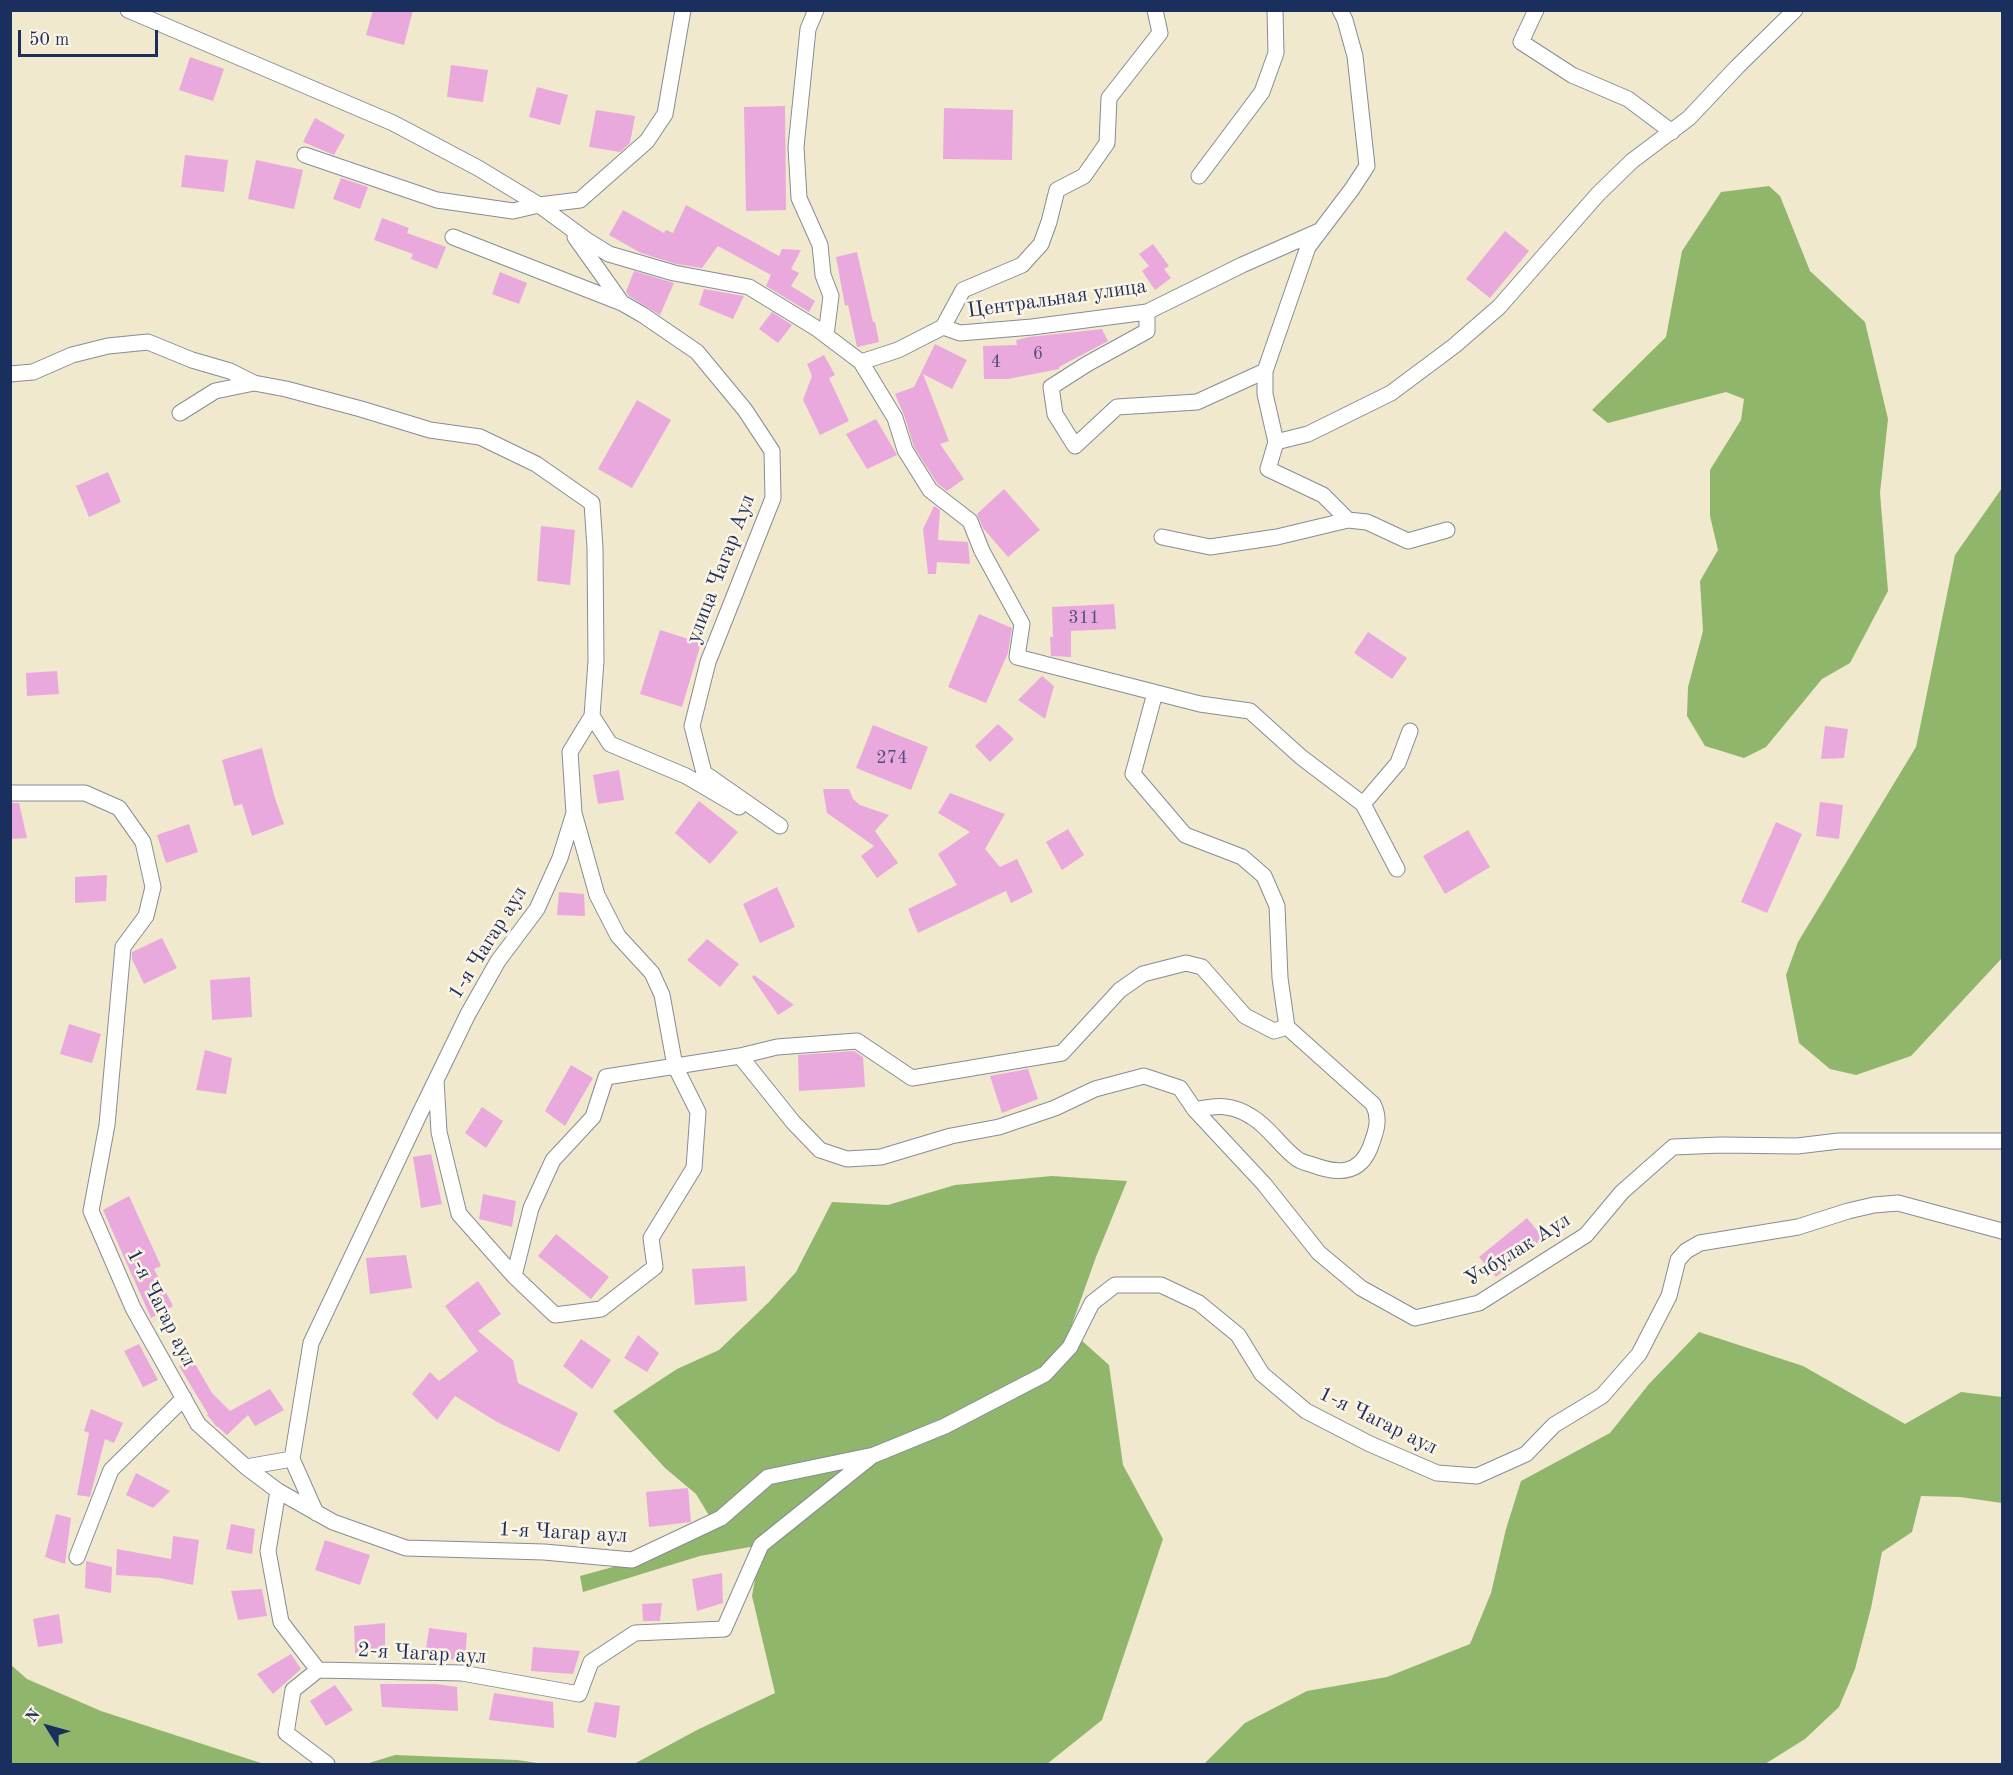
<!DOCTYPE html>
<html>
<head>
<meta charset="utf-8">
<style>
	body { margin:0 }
	#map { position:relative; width:2013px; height:1775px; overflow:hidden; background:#f1e9cd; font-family:"Old Standard TT",serif }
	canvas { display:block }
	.frame { position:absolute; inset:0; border:12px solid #1b2f5e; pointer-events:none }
	.north { position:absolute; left:18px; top:1697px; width:60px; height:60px; -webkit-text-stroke:4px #fcf5e5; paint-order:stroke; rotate:307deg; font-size:16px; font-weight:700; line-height:24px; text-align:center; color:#1b2f5e }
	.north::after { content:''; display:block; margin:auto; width:21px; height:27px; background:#1b2f5e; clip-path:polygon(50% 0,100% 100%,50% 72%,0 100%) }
	.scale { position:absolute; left:18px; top:30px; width:140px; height:27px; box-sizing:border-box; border:3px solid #1b2f5e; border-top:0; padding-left:8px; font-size:18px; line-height:21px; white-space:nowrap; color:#1b2f5e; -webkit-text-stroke:4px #fcf5e5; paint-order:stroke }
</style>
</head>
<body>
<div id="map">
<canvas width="2013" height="1775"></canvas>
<div class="frame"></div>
<div class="north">N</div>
<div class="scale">50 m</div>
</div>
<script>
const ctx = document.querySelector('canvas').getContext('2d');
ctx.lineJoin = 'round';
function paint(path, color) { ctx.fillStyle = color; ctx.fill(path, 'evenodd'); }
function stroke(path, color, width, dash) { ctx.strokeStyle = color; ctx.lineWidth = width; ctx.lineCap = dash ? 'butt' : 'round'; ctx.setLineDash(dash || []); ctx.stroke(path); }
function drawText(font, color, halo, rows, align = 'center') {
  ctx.font = font + ' "Old Standard TT",serif'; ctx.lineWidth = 5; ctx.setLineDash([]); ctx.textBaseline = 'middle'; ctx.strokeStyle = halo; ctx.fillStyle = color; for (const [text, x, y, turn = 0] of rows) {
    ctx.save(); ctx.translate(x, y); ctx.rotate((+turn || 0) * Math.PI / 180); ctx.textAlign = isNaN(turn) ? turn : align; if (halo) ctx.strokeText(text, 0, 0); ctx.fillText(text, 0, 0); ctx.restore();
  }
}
paint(new Path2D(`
	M 1769,186 L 1780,196 L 1810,271 L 1865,322 L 1888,419 L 1880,493 L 1888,591 L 1850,663 L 1822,679 L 1766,747 L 1744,758 L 1705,746 L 1687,716 L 1688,687 L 1703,631 L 1700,581 L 1718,550 L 1710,516 L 1710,470 L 1741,420 L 1744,399 L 1726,392 L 1608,423 L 1592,410 L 1666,337 L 1682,251 L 1721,192 Z
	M 2002,488 L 2002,958 L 1911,1056 L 1856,1075 L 1830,1069 L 1799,1043 L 1786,975 L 1798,942 L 1916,747 L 1955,555 Z
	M 1052,1176 L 1127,1181 L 1096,1257 L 1070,1330 L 1109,1365 L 1123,1465 L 1163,1539 L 1102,1720 L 1047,1764 L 634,1764 L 697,1730 L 775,1693 L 752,1596 L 761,1545 L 700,1556 L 583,1592 L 580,1576 L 646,1558 L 713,1522 L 696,1494 L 665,1468 L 613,1411 L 677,1369 L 719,1350 L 768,1303 L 796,1272 L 832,1202 L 888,1205 L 955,1185 Z
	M 1699,1332 L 1803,1366 L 1905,1424 L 1961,1392 L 2002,1397 L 2002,1503 L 1960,1497 L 1921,1496 L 1912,1532 L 1882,1552 L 1871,1608 L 1855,1669 L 1839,1707 L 1805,1739 L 1765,1764 L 1204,1764 L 1245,1723 L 1307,1691 L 1387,1677 L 1470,1644 L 1491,1593 L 1506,1529 L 1521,1481 L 1610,1433 L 1649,1384 Z
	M 10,1664 L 27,1679 L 101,1711 L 264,1764 L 11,1764 Z
	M 395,1755 L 517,1760 L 544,1764 L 366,1764 Z`), '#90b66c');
paint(new Path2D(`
	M 373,10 L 413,10 L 404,45 L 366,35 Z
	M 190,57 L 224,69 L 213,101 L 179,90 Z
	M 451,65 L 488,70 L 483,102 L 447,97 Z
	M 537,87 L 568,95 L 560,125 L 529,117 Z
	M 785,106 L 786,210 L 746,211 L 744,107 Z
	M 944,108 L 1013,110 L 1012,160 L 943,159 Z
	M 596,110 L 635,116 L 630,143 L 620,152 L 589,147 Z
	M 315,118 L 345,135 L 334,155 L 303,142 Z
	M 185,155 L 228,160 L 224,192 L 181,187 Z
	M 256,160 L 303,170 L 294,209 L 248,199 Z
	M 341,178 L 368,187 L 360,209 L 333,199 Z
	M 686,205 L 779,256 L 782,249 L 801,250 L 791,269 L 799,273 L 791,286 L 815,301 L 809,312 L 766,286 L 771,275 L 718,246 L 702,268 L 676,264 L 641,253 L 609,235 L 623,210 L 664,233 L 666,230 L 673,233 Z
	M 382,218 L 409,228 L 407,233 L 446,247 L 437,269 L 411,259 L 413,254 L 374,240 Z
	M 1505,231 L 1529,251 L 1490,298 L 1466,279 Z
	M 1153,244 L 1169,266 L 1164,269 L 1171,278 L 1155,290 L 1142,271 L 1149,266 L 1139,254 Z
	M 857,252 L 873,322 L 875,322 L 879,342 L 857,347 L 848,305 L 845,306 L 836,257 Z
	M 634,271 L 674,283 L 660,315 L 629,296 L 626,292 Z
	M 500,272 L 527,283 L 519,304 L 492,294 Z
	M 704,289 L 744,296 L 733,319 L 699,305 Z
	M 772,312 L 792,325 L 778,343 L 759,329 Z
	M 1102,329 L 1108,341 L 1059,367 L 1059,369 L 1008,379 L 984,379 L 983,346 L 1017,345 L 1016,340 L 1029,337 Z
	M 935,344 L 967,360 L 952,389 L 923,374 L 949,441 L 940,444 L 964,479 L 947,491 L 937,483 L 914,447 L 904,415 L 895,394 L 914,387 Z
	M 824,355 L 835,375 L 829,378 L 849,421 L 820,435 L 803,400 L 812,376 L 807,364 Z
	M 637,400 L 671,420 L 632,488 L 598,469 Z
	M 876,419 L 897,455 L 867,469 L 846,434 Z
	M 108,472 L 121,502 L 89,517 L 76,486 Z
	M 1004,489 L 1040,530 L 1008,557 L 983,528 L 977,514 Z
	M 934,506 L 940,510 L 938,540 L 968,542 L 970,564 L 937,562 L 936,574 L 928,574 L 923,529 Z
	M 541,526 L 575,530 L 570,585 L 537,581 Z
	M 1114,604 L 1116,629 L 1071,631 L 1071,657 L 1051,656 L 1050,637 L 1053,637 L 1052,607 Z
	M 979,614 L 1012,628 L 1008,653 L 986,703 L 948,687 Z
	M 660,630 L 701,643 L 682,707 L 640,694 Z
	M 1368,632 L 1407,658 L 1392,679 L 1354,653 Z
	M 57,671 L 59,694 L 27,696 L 26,673 Z
	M 1042,676 L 1054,686 L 1045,719 L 1018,700 Z
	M 998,724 L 1014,739 L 990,762 L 975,746 Z
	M 873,725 L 928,747 L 911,790 L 856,768 Z
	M 1825,726 L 1848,729 L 1844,758 L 1821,759 Z
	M 262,748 L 274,795 L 284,824 L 252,836 L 242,804 L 234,806 L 222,760 Z
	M 619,770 L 624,800 L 598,804 L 593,775 Z
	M 823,789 L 849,789 L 853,799 L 860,805 L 889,815 L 875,831 L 898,863 L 877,878 L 861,856 L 874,846 L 827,813 Z
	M 950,793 L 1005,814 L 985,849 L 1000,867 L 1017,859 L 1033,892 L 1011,903 L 1006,891 L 918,933 L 908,909 L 957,885 L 938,854 L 970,832 L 938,813 Z
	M 699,801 L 738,832 L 710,864 L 675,833 Z
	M 1820,802 L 1843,805 L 1839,839 L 1816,836 Z
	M 10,803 L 19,803 L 27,838 L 10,839 Z
	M 1776,822 L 1802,834 L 1767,913 L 1741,902 Z
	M 189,824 L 198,852 L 166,863 L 157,835 Z
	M 1068,829 L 1084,855 L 1062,870 L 1046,842 Z
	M 1468,830 L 1490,867 L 1445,894 L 1423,856 Z
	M 107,875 L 106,901 L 75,903 L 75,877 Z
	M 777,887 L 795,927 L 760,943 L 743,904 Z
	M 559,892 L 584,894 L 585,916 L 557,915 Z
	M 162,938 L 177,968 L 144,984 L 132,959 L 132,952 Z
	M 707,939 L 739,964 L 720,987 L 687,960 Z
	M 754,975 L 794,1005 L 778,1015 L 752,977 Z
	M 250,977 L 252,1017 L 212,1020 L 210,980 Z
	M 69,1024 L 101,1034 L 92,1063 L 60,1054 Z
	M 205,1050 L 232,1058 L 226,1094 L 196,1090 Z
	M 854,1051 L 863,1057 L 865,1087 L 799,1091 L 798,1055 Z
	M 571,1065 L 593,1078 L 565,1126 L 545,1111 Z
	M 1028,1069 L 1038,1099 L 1002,1113 L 990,1076 Z
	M 482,1107 L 503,1121 L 486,1148 L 465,1133 Z
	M 431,1154 L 442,1204 L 421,1208 L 413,1157 Z
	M 483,1194 L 516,1201 L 512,1227 L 479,1219 Z
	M 129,1196 L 161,1266 L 154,1269 L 173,1306 L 151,1318 L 103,1210 Z
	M 1527,1218 L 1543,1238 L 1496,1277 L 1479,1257 Z
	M 556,1234 L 609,1277 L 591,1299 L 538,1256 Z
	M 406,1255 L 412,1288 L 370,1294 L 366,1258 Z
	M 745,1266 L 747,1301 L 695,1305 L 692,1269 Z
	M 478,1281 L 501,1314 L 478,1331 L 513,1360 L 518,1383 L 578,1413 L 559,1452 L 497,1422 L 455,1396 L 437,1420 L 412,1394 L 430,1372 L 439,1381 L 478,1351 L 445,1306 Z
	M 638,1335 L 659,1353 L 647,1372 L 624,1358 Z
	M 581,1339 L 611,1360 L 592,1389 L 563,1366 Z
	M 139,1344 L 158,1380 L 143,1387 L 124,1351 Z
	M 194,1362 L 212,1393 L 230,1411 L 270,1389 L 284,1410 L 255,1426 L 248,1415 L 227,1435 L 218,1427 L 217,1427 L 207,1415 L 208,1414 L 179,1366 Z
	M 91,1409 L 123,1423 L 114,1443 L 105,1439 L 90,1497 L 77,1495 L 89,1433 L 84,1431 Z
	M 136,1473 L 170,1491 L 153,1508 L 126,1495 Z
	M 688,1488 L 691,1522 L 649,1527 L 646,1492 Z
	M 56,1514 L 71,1518 L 65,1564 L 45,1557 Z
	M 231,1524 L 255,1529 L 252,1554 L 226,1549 Z
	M 173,1536 L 199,1540 L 193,1585 L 160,1578 L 116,1575 L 117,1549 L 171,1559 Z
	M 325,1540 L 370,1555 L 360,1585 L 315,1570 Z
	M 86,1561 L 112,1567 L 111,1593 L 85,1588 Z
	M 722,1573 L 723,1603 L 697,1611 L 692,1579 Z
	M 262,1589 L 267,1616 L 238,1620 L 231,1591 Z
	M 662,1603 L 660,1621 L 643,1621 L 642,1604 Z
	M 59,1614 L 63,1643 L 38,1647 L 33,1619 Z
	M 385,1623 L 385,1652 L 355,1653 L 354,1626 Z
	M 429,1628 L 467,1633 L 465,1661 L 425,1656 Z
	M 533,1647 L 580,1651 L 573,1674 L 531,1671 Z
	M 291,1654 L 301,1669 L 273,1694 L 257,1674 Z
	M 380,1684 L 436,1684 L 457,1687 L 458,1711 L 382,1707 Z
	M 335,1685 L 353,1710 L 326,1726 L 310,1701 Z
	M 494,1693 L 553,1702 L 554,1728 L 489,1720 Z
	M 595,1702 L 620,1706 L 616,1738 L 587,1732 Z`), '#eaa9dd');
const street = new Path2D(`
	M 128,10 L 393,123 L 478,168 L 539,205 L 588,241 L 609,254 L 674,273 L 749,287 L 816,328 L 861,362 L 895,418 L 905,450 L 930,490 L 970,521 L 982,551 L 1022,624 L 1017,657 L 1200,704 L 1250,711 L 1301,757 L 1363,804 L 1398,763 L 1410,731
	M 816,10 L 808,29 L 796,147 L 799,198 L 820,245 L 823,275 L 831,296 L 826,335
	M 1340,10 L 1345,20 L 1355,56 L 1367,166 L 1352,189 L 1308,247 L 1265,371 L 1265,394 L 1276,442 L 1268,469 L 1323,495 L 1348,520 L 1367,522 L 1408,541 L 1447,530
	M 1536,10 L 1521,42 L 1572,75 L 1628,99 L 1672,132
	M 305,155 L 437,200 L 513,211 L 539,205 L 580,200 L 647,141 L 665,114 L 683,10
	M 1199,176 L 1262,92 L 1276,53 L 1275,10
	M 453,237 L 622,303
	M 575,237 L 622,303 L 643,315 L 697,352 L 745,410 L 772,451 L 773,498 L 708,662 L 692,726 L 704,773 L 780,826
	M 1147,312 L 1147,331 L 1087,364 L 1051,387 L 1055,414 L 1075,446 L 1117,407 L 1197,402 L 1265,371
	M 943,327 L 963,290 L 1022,265 L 1041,244 L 1049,222 L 1057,190 L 1084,176 L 1107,143 L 1109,98 L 1160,33 L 1155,10
	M 861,362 L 898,350 L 943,327 L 960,333 L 1032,327 L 1147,312 L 1242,265 L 1319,231
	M 10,374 L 33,372 L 72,355 L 108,346 L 148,342 L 192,360 L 230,371 L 254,383
	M 180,413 L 215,391 L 254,383 L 286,389 L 361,409 L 430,430 L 480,437 L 536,464 L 592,503 L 595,548 L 596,661 L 592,716 L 570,752 L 574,813 L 597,895 L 618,936 L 652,973 L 662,995 L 675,1066 L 698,1112 L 694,1168 L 651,1238 L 655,1267 L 601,1309 L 555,1315 L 514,1276 L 459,1214 L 439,1132 L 436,1080
	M 1276,442 L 1308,434 L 1391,393 L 1454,346 L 1499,307 L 1598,194 L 1632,161 L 1689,118 L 1737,67 L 1795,10
	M 1162,537 L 1210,547 L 1277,537 L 1348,520
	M 1155,693 L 1133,774 L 1185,835 L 1242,857 L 1264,876 L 1277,906 L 1280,978 L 1287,1027
	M 592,716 L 610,744 L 686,776 L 739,807
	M 10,793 L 85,793 L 119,808 L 143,842 L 153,887 L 146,916 L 123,947 L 107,1125 L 91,1211 L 133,1308 L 198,1424 L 246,1467 L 278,1491 L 333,1522 L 406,1548 L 544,1552 L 632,1560 L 721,1518 L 768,1477 L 874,1455 L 945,1426 L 1045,1374 L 1070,1347 L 1092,1303 L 1115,1285 L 1161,1285 L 1199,1303 L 1238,1335 L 1262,1374 L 1306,1411 L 1370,1444 L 1437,1473 L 1477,1476 L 1526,1454 L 1554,1425 L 1602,1396 L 1639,1354 L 1669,1296 L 1678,1260 L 1686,1251 L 1700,1243 L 1798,1227 L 1848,1211 L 1874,1205 L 1898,1203 L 2002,1231
	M 1363,804 L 1397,869
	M 740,1056 L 777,1047 L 857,1041 L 912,1078 L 1062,1053 L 1120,990 L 1143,974 L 1186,963 L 1202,967 L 1245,1016 L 1274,1031 L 1287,1027
	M 1195,1110 C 1217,1105 1232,1104 1252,1117 C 1269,1127 1280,1146 1296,1158 C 1300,1162 1307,1163 1313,1165 C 1337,1174 1359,1175 1370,1148 C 1376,1132 1381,1119 1373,1104 L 1287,1027
	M 514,1276 L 531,1208 L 553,1160 L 593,1117 L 606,1077 L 740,1056 L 793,1122 L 820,1150 L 847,1159 L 881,1157 L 951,1136 L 999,1127 L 1055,1108 L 1095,1089 L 1144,1076 L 1180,1088 L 1195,1110 L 1264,1184 L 1319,1253 L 1361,1288 L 1415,1318 L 1479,1303 L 1586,1235 L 1622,1192 L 1673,1147 L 1721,1145 L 1797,1146 L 1839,1141 L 2002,1141
	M 292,1459 L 311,1343 L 419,1115 L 468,1014 L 498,961 L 537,909 L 560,858 L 574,813
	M 246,1467 L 292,1459 L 316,1513
	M 278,1491 L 268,1551 L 281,1622 L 318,1670 L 293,1690 L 286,1733 L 327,1764
	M 77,1557 L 111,1470 L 184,1398
	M 318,1670 L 462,1673 L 579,1694 L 591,1662 L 635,1633 L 724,1629 L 761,1545 L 872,1456`);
stroke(street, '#868c96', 17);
stroke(street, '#fff', 15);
drawText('18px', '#4f4e7e', null, [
	["6",1038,354],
	["4",996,362],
	["311",1084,618],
	["274",892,758]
]);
drawText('21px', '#1b2f5e', '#fcf5e5', [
	["Центральная улица",1057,299,-8],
	["улица Чагар Аул",721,569,-69],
	["1-я Чагар аул",488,943,-58],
	["Учбулак Аул",1518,1250,-32],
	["1-я Чагар аул",161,1308,63],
	["1-я Чагар аул",1378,1421,26],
	["1-я Чагар аул",563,1533,3],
	["2-я Чагар аул",422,1654,3]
]);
</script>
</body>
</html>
